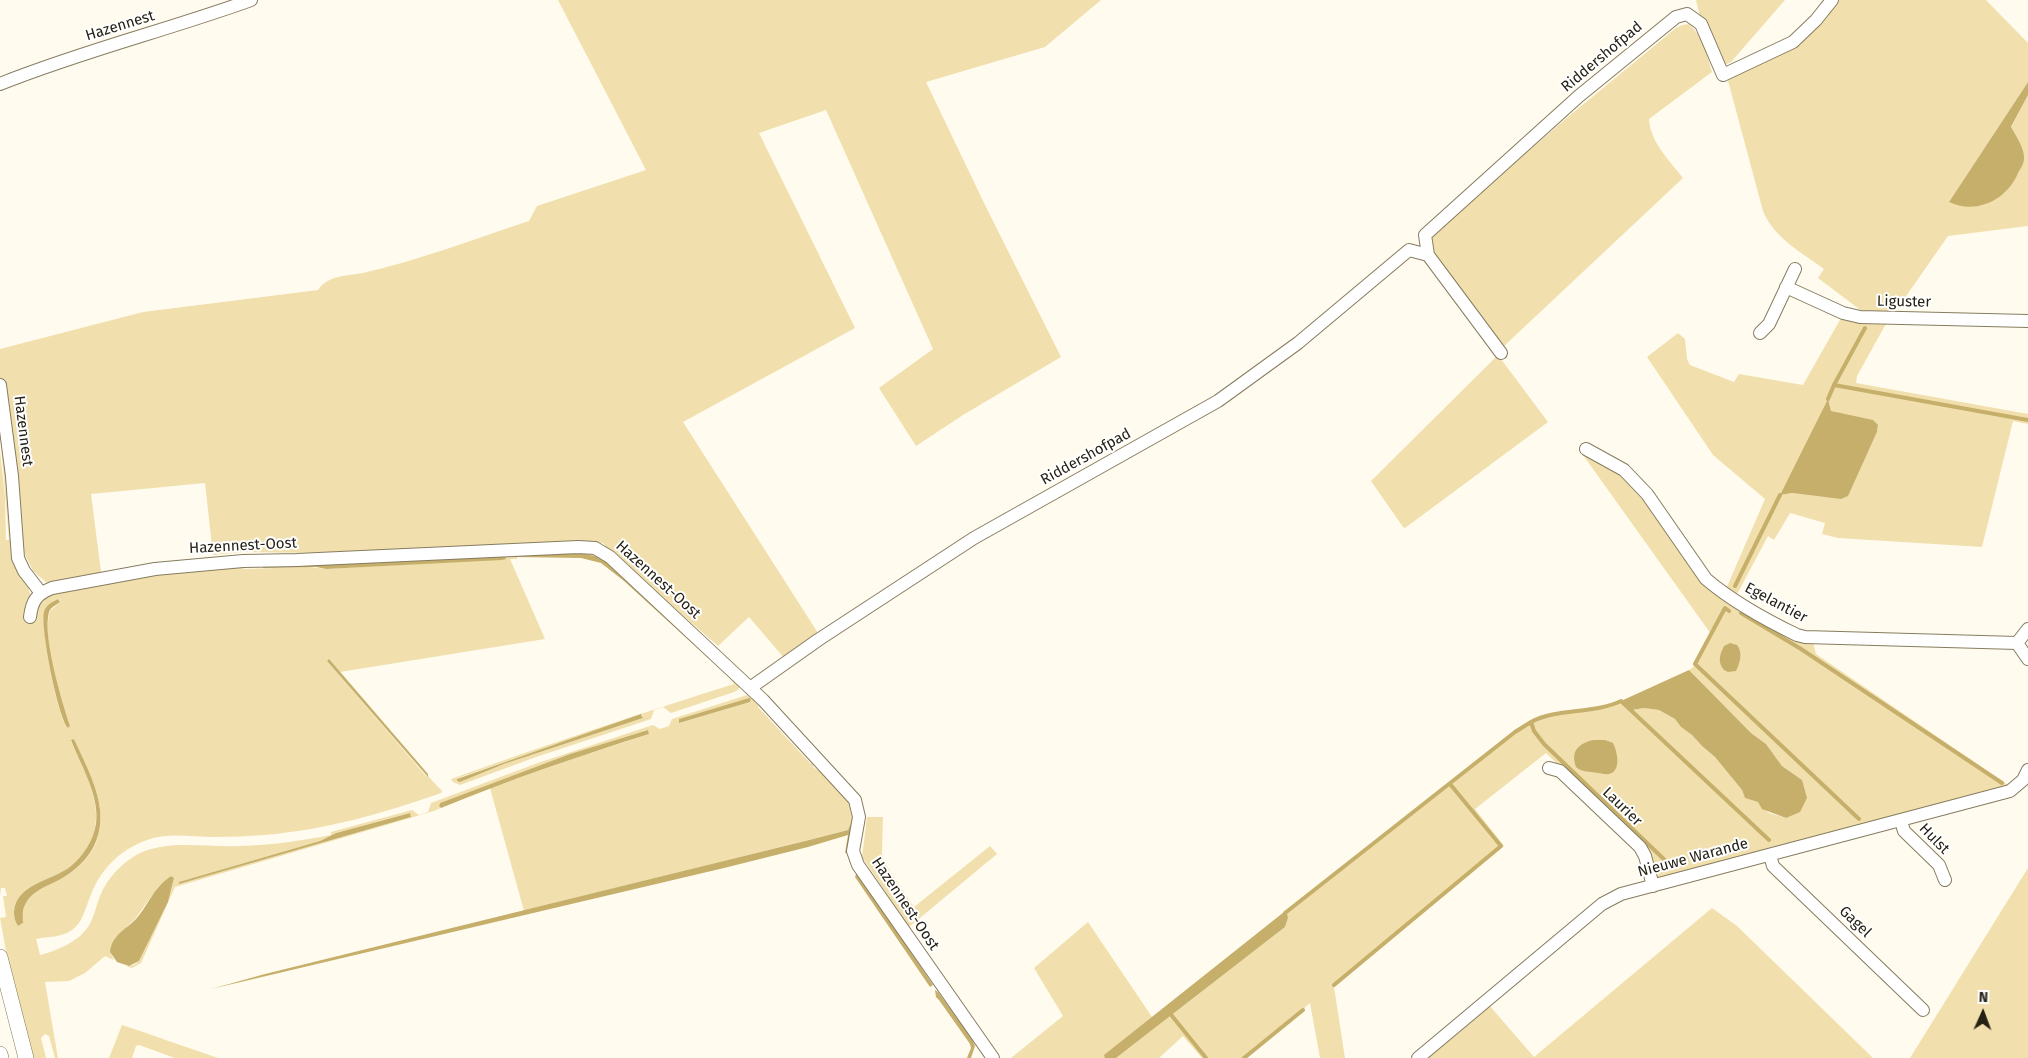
<!DOCTYPE html>
<html>
<head>
<meta charset="utf-8">
<style>
	body { margin:0 }
	#map { position:relative; width:2028px; height:1058px; overflow:hidden; background:#fffbee; font-family:"Fira Sans",sans-serif }
	canvas { display:block }
	.north { position:absolute; left:1958px; top:988px; width:50px; height:50px; -webkit-text-stroke:4px #fff; paint-order:stroke; rotate:2deg; font-size:14px; font-weight:700; line-height:20px; text-align:center; color:#252115 }
	.north::after { content:''; display:block; margin:auto; width:18px; height:22px; background:#252115; clip-path:polygon(50% 0,100% 100%,50% 72%,0 100%) }
</style>
</head>
<body>
<div id="map">
<canvas width="2028" height="1058"></canvas>
<div class="north">N</div>
</div>
<script>
const ctx = document.querySelector('canvas').getContext('2d');
ctx.lineJoin = 'round';
function paint(path, color) { ctx.fillStyle = color; ctx.fill(path, 'evenodd'); }
function stroke(path, color, width, dash) { ctx.strokeStyle = color; ctx.lineWidth = width; ctx.lineCap = dash ? 'butt' : 'round'; ctx.setLineDash(dash || []); ctx.stroke(path); }
function drawText(font, color, halo, rows, align = 'center') {
  ctx.font = font + ' "Fira Sans",sans-serif'; ctx.lineWidth = 4; ctx.setLineDash([]); ctx.textBaseline = 'middle'; ctx.strokeStyle = halo; ctx.fillStyle = color; for (const [text, x, y, turn = 0] of rows) {
    ctx.save(); ctx.translate(x, y); ctx.rotate((+turn || 0) * Math.PI / 180); ctx.textAlign = isNaN(turn) ? turn : align; if (halo) ctx.strokeText(text, 0, 0); ctx.fillText(text, 0, 0); ctx.restore();
  }
}
paint(new Path2D(`
	M 558,0 L 1101,0 L 1045,47 L 926,82 L 986,207 L 1061,357 L 963,415 L 916,446 L 879,388 L 933,349 L 826,110 L 759,133 L 855,328 L 683,422 L 818,633 L 785,659 L 749,617 L 718,646 L 610,552 L 603,543 L 319,553 L 242,552 L 213,555 L 205,483 L 91,494 L 101,572 L 47,583 L 33,571 L 12,528 L 14,561 L 28,585 L 30,595 L 26,603 L 25,614 L 36,614 L 42,600 L 56,591 L 158,572 L 240,564 L 244,569 L 308,567 L 326,569 L 506,559 L 505,555 L 327,565 L 263,564 C 344,564 425,553 506,553 C 532,553 559,547 585,551 C 597,553 606,559 615,566 L 739,680 C 741,685 740,690 734,692 L 671,713 L 663,707 L 654,710 L 651,719 L 536,757 L 460,785 L 453,782 L 451,779 C 545,745 639,714 734,684 L 728,676 L 730,674 L 606,561 C 583,548 543,554 517,555 L 517,559 L 510,559 L 545,639 L 340,672 L 329,660 L 327,661 L 426,776 L 428,776 L 442,791 L 441,793 C 385,813 325,830 264,835 C 248,836 231,837 215,837 C 192,837 168,832 147,840 C 119,850 100,870 90,897 C 85,909 83,922 72,930 C 61,938 49,936 36,939 L 40,955 C 56,951 78,942 88,927 C 94,918 96,906 100,896 C 107,878 122,863 138,854 C 169,839 207,848 240,846 C 271,845 301,841 331,835 L 331,832 L 412,810 L 419,815 L 428,812 L 431,803 L 538,763 L 653,725 L 660,729 L 669,726 L 672,719 L 747,695 L 756,698 L 814,759 L 813,767 L 822,773 L 825,772 C 831,778 844,787 847,796 C 850,805 850,817 855,826 L 851,851 L 845,854 L 848,853 L 853,832 L 852,823 L 851,823 L 848,830 L 524,911 L 490,788 L 572,759 L 649,734 L 648,730 L 570,754 L 440,803 L 439,806 L 441,808 L 434,811 L 175,887 L 141,963 L 132,968 L 126,966 L 134,965 L 139,961 L 168,902 L 174,878 L 171,876 L 158,887 L 135,919 L 115,938 L 110,952 L 114,960 L 105,956 L 85,973 L 69,981 L 45,982 L 58,1058 L 55,1058 L 49,1036 L 45,1034 L 41,1038 L 46,1058 L 32,1058 L 13,989 L 0,918 L 6,917 L 3,896 L 7,896 L 5,888 L 1,888 L 0,896 L 0,451 L 5,497 L 6,540 L 9,540 L 0,433 L 0,349 L 143,312 L 318,290 C 328,275 347,276 363,273 C 420,260 474,239 529,221 L 537,206 L 646,170 ZM 59,599 L 60,602 L 50,611 C 41,639 61,698 70,726 L 68,728 C 57,717 42,633 44,615 C 45,606 52,601 59,599 ZM 749,698 L 751,699 L 750,702 L 679,723 L 679,719 ZM 759,705 L 762,706 L 812,759 L 811,764 L 758,707 ZM 641,715 L 643,715 L 643,718 L 504,764 L 460,782 L 457,781 L 458,778 ZM 74,739 C 83,759 95,781 99,803 C 106,842 88,865 55,882 C 44,887 30,893 25,905 C 22,910 23,917 23,923 L 18,926 C 15,922 14,917 14,912 C 16,883 53,881 71,866 C 83,856 92,843 95,828 C 101,798 82,767 71,741 ZM 409,813 L 411,817 L 179,884 L 180,882 L 320,841 L 336,833 Z
	M 1696,0 L 1785,0 L 1731,62 L 1722,66 L 1700,17 Z
	M 1839,0 L 1986,0 L 2028,43 L 2028,82 L 1949,202 L 2022,148 L 2011,128 L 2028,95 L 2028,226 L 1948,236 L 1895,312 L 1863,312 L 1818,278 L 1824,269 C 1801,252 1774,238 1763,211 L 1727,77 L 1821,18 Z
	M 1689,24 C 1703,36 1707,55 1712,72 L 1649,119 C 1650,142 1670,161 1683,178 L 1503,347 L 1424,242 L 1563,121 L 1676,28 L 1682,25 Z
	M 1841,318 L 1887,322 L 1857,376 L 1856,383 L 2028,414 L 2028,424 L 2013,421 L 1982,547 L 1838,538 L 1822,534 L 1825,523 L 1790,513 L 1774,540 L 1768,536 L 1736,596 L 1726,589 L 1765,499 L 1713,455 L 1647,357 L 1678,333 L 1685,339 L 1687,359 L 1690,365 L 1734,382 L 1739,374 L 1803,385 ZM 1828,400 L 1831,411 L 1878,425 L 1877,432 L 1848,495 L 1825,497 L 1792,493 L 1780,495 Z
	M 1498,355 L 1548,422 L 1405,528 L 1403,527 L 1371,481 Z
	M 1583,455 L 1604,462 L 1617,470 L 1641,495 L 1702,580 L 1813,642 L 1816,654 L 2008,785 L 1659,878 L 1655,875 L 1645,848 L 1546,753 L 1475,809 L 1504,846 L 1334,987 L 1345,1058 L 1320,1058 L 1310,1003 L 1247,1058 L 1202,1058 L 1183,1036 L 1159,1058 L 1116,1058 L 1285,927 L 1288,918 L 1287,913 L 1521,728 L 1540,717 L 1613,705 L 1621,701 L 1632,710 L 1644,708 L 1659,710 L 1675,719 L 1681,727 L 1692,735 L 1702,746 L 1715,757 L 1742,790 L 1745,798 L 1758,802 L 1769,813 L 1786,818 L 1802,780 L 1782,766 L 1766,744 L 1751,733 L 1689,670 L 1696,665 L 1711,634 Z
	M 867,817 L 883,817 L 882,853 L 884,862 L 914,907 L 990,846 L 997,854 L 909,927 L 862,857 Z
	M 2028,868 L 2028,1058 L 1910,1058 Z
	M 1712,908 L 1737,926 L 1873,1058 L 1426,1058 L 1489,1005 L 1534,1057 Z
	M 1088,922 L 1152,1017 L 1105,1055 L 1105,1058 L 1011,1058 L 1063,1016 L 1034,968 Z
	M 122,1025 C 153,1035 185,1047 218,1058 L 175,1058 L 139,1045 L 136,1046 L 132,1058 L 109,1058 Z`), '#f1e0ae');
paint(new Path2D(`
	M 2028,82 L 2028,95 L 2011,127 C 2016,136 2025,149 2024,159 C 2024,164 2020,169 2018,173 C 2007,200 1976,215 1949,202 Z
	M 1828,399 L 1831,411 L 1873,420 L 1878,425 L 1877,432 L 1848,496 L 1841,499 L 1792,493 L 1780,495 Z
	M 579,553 L 595,556 L 606,561 L 730,674 L 728,676 L 624,581 L 601,563 L 581,558 L 515,557 L 517,555 Z
	M 505,555 L 506,559 L 502,560 L 326,569 L 316,567 L 263,568 L 263,564 L 327,565 Z
	M 58,599 L 60,602 C 56,605 51,607 49,612 C 42,636 62,702 70,726 L 68,728 C 58,718 40,627 44,612 C 46,605 52,602 58,599 Z
	M 1730,643 L 1737,645 C 1743,652 1740,663 1736,671 L 1728,672 L 1724,670 C 1717,662 1720,654 1724,646 Z
	M 329,659 L 428,774 L 428,777 L 327,661 Z
	M 1689,670 L 1751,733 L 1766,744 L 1782,766 L 1802,780 L 1807,798 L 1800,812 L 1786,818 L 1762,809 L 1758,802 L 1745,798 L 1742,790 L 1715,757 L 1702,746 L 1692,735 L 1681,727 L 1675,719 L 1659,710 L 1644,708 L 1632,710 L 1621,701 Z
	M 749,698 L 751,699 L 750,702 L 679,723 L 679,719 Z
	M 641,714 L 643,718 L 504,764 L 460,782 L 457,781 L 457,779 Z
	M 648,730 L 649,734 C 579,756 509,780 441,808 L 439,806 L 440,803 L 570,754 Z
	M 74,739 C 83,759 95,781 99,803 C 106,840 87,866 55,882 C 44,887 30,893 25,905 C 22,910 23,917 23,923 L 18,926 C 15,922 14,917 14,912 C 16,883 53,881 71,866 C 84,855 93,841 96,824 C 100,796 81,766 71,740 Z
	M 1594,740 L 1605,740 L 1613,743 C 1617,751 1622,771 1609,774 C 1605,775 1602,773 1598,773 C 1589,771 1583,773 1576,767 C 1570,751 1579,743 1594,740 Z
	M 410,813 L 411,817 L 179,884 L 179,882 L 320,841 L 336,833 Z
	M 851,823 L 853,823 L 848,853 L 845,853 L 848,835 L 808,847 L 724,868 L 211,989 L 265,974 L 809,840 L 848,830 Z
	M 856,874 L 858,874 L 933,985 L 930,987 L 855,877 Z
	M 171,876 L 174,878 L 168,902 L 139,961 L 129,966 L 117,962 L 110,952 C 112,935 125,930 136,919 C 150,903 152,889 171,876 Z
	M 1284,912 L 1287,913 L 1288,918 L 1285,927 L 1116,1058 L 1105,1058 L 1104,1055 Z
	M 935,990 L 938,992 L 972,1039 L 975,1046 L 971,1058 L 967,1058 L 971,1048 L 970,1044 L 939,1000 L 936,997 Z`), '#c6af6a');
stroke(new Path2D(`
	M 1834,385 L 1865,328
	M 1828,399 L 1834,385 L 2028,420
	M 1735,586 L 1780,495
	M 1729,611 L 1725,608 L 1695,664 L 1859,819
	M 1741,613 L 1801,649 L 2002,783
	M 1672,867 L 1544,744 L 1534,731 L 1531,722 C 1556,708 1594,714 1621,701 L 1769,840
	M 1285,913 L 1515,732 L 1531,722
	M 1334,985 L 1501,846 L 1450,784
	M 1168,1011 L 1206,1058
	M 1244,1058 L 1303,1010`), '#c6af6a', 4);
const minor = new Path2D(`
	M 0,84 C 82,51 168,30 251,0
	M 1786,287 L 1843,313 L 1860,317 L 2028,321
	M 1760,333 L 1769,324 L 1795,269
	M 1501,353 L 1428,255 L 1425,235 L 1579,96 L 1676,17 L 1687,14 L 1701,24 L 1723,75 L 1793,42 L 1816,20 L 1832,0
	M 0,385 L 12,476 L 18,558 L 24,571 L 41,593
	M 1586,449 L 1624,470 L 1647,494 L 1706,579 C 1733,602 1766,620 1797,635 L 1805,637 L 2017,643
	M 30,617 C 32,600 37,594 52,588 L 155,569 L 243,561 L 297,560 L 578,547 L 595,548 L 610,557 L 763,700 L 855,800 L 859,817 L 853,851 L 858,865 L 993,1058
	M 2028,629 L 2017,643 L 2028,659
	M 750,688 L 818,640 L 974,538 L 1218,401 L 1298,343 L 1409,250 L 1428,255
	M 1549,768 L 1560,771 L 1640,847 L 1645,856 L 1653,886
	M 1901,821 L 1904,831 L 1939,865 L 1945,880
	M 1770,855 L 1773,866 L 1923,1010
	M 1418,1058 L 1602,904 L 1621,894 L 2010,791 L 2023,780 L 2028,770`);
const major = new Path2D(`
	M 0,957 L 26,1058
	M 0,1054 L 1,1058`);
stroke(minor, '#867c5f', 14);
stroke(major, '#867c5f', 16);
stroke(minor, '#fff', 12);
stroke(major, '#fff', 15);
drawText('15px', '#252115', '#fff', [
	["Hazennest",120,26,-17],
	["Riddershofpad",1602,57,-40],
	["Liguster",1904,302,1],
	["Hazennest",23,431,83],
	["Riddershofpad",1086,457,-29],
	["Hazennest-Oost",243,546,-3],
	["Hazennest-Oost",658,580,42],
	["Egelantier",1776,603,28],
	["Laurier",1622,807,44],
	["Hulst",1934,839,46],
	["Nieuwe Warande",1693,858,-15],
	["Hazennest-Oost",905,904,56],
	["Gagel",1855,922,44]
]);
</script>
</body>
</html>
